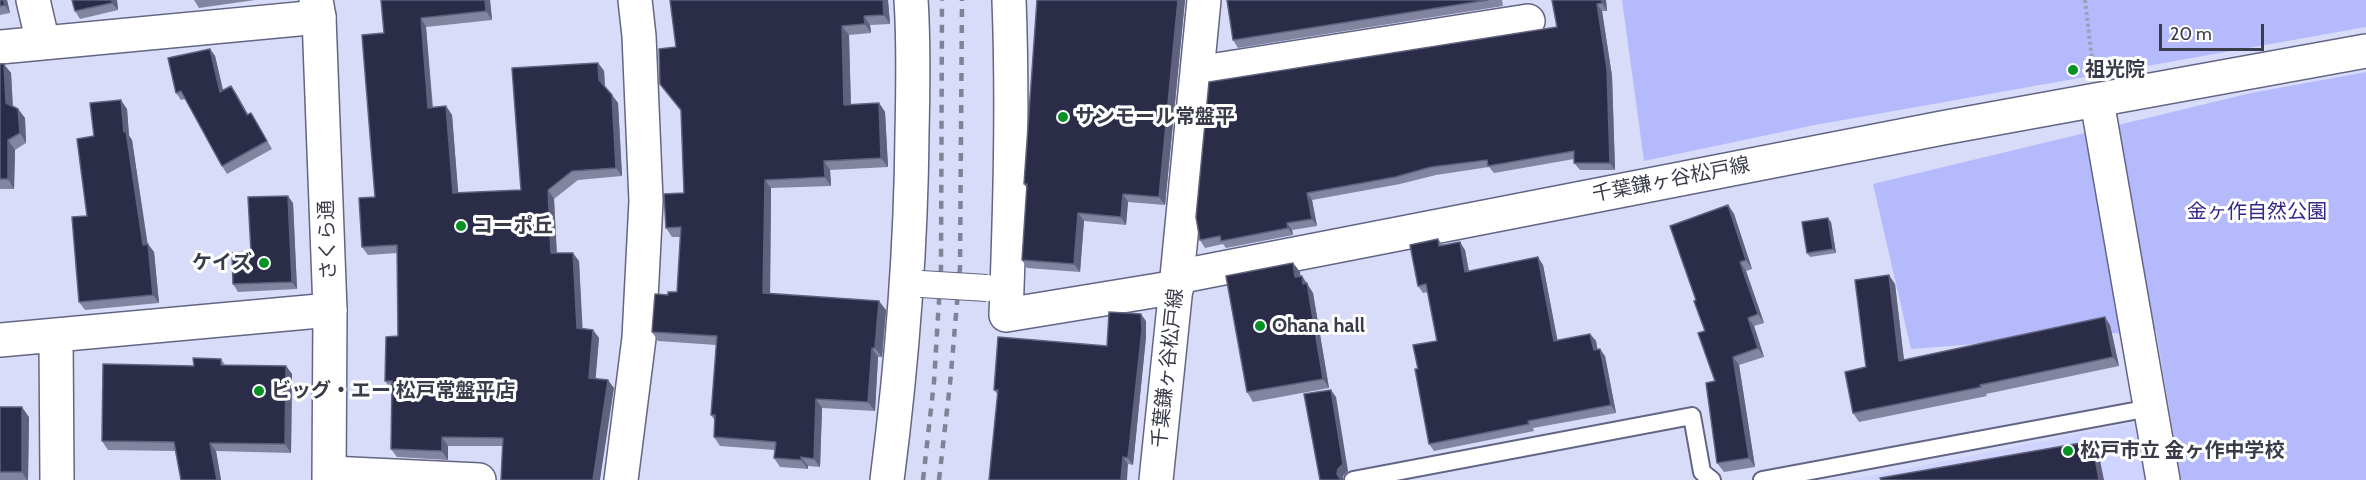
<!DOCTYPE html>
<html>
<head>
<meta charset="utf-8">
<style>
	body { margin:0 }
	#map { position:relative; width:2366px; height:480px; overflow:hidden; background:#d8dcf9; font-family:Cabin,sans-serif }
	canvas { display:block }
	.scale { position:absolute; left:2159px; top:24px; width:105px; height:27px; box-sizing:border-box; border:3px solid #3a3c4a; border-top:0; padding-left:8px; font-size:18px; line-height:21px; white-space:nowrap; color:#3a3c4a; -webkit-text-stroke:4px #fff; paint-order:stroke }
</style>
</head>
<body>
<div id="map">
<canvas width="2366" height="480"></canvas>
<div class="scale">20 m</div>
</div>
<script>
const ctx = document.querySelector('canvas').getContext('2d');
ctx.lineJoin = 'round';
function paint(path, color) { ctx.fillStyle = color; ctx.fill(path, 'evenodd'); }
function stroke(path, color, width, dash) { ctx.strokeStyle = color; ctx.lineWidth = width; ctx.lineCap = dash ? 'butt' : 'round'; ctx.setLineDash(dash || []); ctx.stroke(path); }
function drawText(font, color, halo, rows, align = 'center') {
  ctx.font = font + ' Cabin,"Noto Sans JP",sans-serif'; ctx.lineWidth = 6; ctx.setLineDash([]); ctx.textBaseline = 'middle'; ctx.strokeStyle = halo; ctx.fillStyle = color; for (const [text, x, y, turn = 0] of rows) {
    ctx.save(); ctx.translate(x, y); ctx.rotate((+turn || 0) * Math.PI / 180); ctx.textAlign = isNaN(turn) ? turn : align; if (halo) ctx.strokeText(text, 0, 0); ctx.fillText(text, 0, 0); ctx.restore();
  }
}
paint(new Path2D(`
	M 2138,422 L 2148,480 L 1850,480 Z`), '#cfd3ff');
paint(new Path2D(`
	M 1622,0 L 2366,0 L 2366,27 L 1815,125 L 1644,161 Z
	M 2366,72 L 2366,480 L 2181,480 L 2156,330 L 1911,349 L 1873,184 L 2251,93 Z`), '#b5bafd');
const service = new Path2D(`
	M 1353,480 L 1692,416 L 1702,472 L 1712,480
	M 1762,480 L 2150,408`);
const minor = new Path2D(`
	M 33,0 L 43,43
	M 1009,0 C 1013,105 1010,210 1006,315 L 1177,287
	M 0,47 L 319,17
	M 1197,73 L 1528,21
	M 2097,101 L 2163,480
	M 1177,277 L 1204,0
	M 56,336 L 57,480
	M 0,340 L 330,310
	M 330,473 L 479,480
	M 621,480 L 639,338 L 646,201 L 639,36 L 635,0
	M 887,480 C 902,364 911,249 912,133 C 913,89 914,44 911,0`);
const tertiary = new Path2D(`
	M 316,0 L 319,17 L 330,310 L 329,480`);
const primary = new Path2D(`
	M 1156,480 L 1177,277 L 1942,128 L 2366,51`);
stroke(service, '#636585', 20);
stroke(minor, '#636585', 36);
stroke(tertiary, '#636585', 36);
stroke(primary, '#636585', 36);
stroke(new Path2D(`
	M 2085,0 L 2093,67`), '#9c9fb7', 4, [3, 3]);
stroke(service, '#fff', 16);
stroke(minor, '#fff', 33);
stroke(tertiary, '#fff', 33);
stroke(primary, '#fff', 33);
stroke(new Path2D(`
	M 923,480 L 934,382 L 941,268 L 942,0
	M 939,480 L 950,384 L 960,268 L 962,0`), '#808398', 4.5, [8, 8]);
const pedestrianBridge = new Path2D(`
	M 921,284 L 987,288`);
stroke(pedestrianBridge, '#636585', 28, []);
stroke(pedestrianBridge, '#fff', 26);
paint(new Path2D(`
	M 0,0 L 7,0 L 10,13 L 0,15 Z
	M 72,0 L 117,0 L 118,10 L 80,19 L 75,11 Z
	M 194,0 L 255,0 L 199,8 Z
	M 381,0 L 490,0 L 492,20 L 426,27 L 433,107 L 446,106 L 452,115 L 458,193 L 521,190 L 598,63 L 604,71 L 605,87 L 618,103 L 622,176 L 578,180 L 554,199 L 557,253 L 579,261 L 582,328 L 593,330 L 599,338 L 595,378 L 614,388 L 503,446 L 448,446 L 448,460 L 397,457 L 391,449 L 392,389 L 391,389 L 385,381 L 398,336 L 397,253 L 368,255 L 362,247 L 375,197 L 384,33 Z
	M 670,0 L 888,0 L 890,24 L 870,25 L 871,33 L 849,35 L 851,105 L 879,103 L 885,112 L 888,167 L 830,170 L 831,186 L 771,188 L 770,294 L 886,310 L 882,357 L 878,357 L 875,411 L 822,408 L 820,467 L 808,466 L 808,469 L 780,467 L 774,458 L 775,450 L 720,446 L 714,437 L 715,421 L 711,415 L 716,345 L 658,341 L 652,332 L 668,295 L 677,292 L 680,237 L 672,237 L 666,228 L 684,193 L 682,111 L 660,84 L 676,47 Z
	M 1037,0 L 1185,0 L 1165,205 L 1128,202 L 1126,225 L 1084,221 L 1080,272 L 1027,268 L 1022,260 L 1027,189 L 1024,184 Z
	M 1227,0 L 1502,0 L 1503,6 L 1238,48 L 1233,40 Z
	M 1552,0 L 1606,0 L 1607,11 L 1602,11 L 1612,76 L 1615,170 L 1580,170 L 1574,163 L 1574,159 L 1494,173 L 1489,167 L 1436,175 L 1400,184 L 1312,200 L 1317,226 L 1292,230 L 1293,235 L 1226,248 L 1223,244 L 1205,248 L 1200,240 L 1557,27 Z
	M 210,49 L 215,56 L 223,90 L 231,86 L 248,115 L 251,113 L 256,121 L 272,149 L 227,174 L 222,166 L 185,99 L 181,100 L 176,93 Z
	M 0,64 L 11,73 L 13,106 L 18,109 L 25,118 L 26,143 L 15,150 L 14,189 L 0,189 Z
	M 127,109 L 129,135 L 132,140 L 147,244 L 154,252 L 159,303 L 85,310 L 79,302 L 87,216 Z
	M 293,203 L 297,289 L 238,292 L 233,284 L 251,252 Z
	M 1728,205 L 1734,214 L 1752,269 L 1746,271 L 1764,323 L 1754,326 L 1764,357 L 1739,365 L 1755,467 L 1724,472 L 1717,463 L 1715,381 L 1705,331 L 1696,300 Z
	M 1831,222 L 1836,253 L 1810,257 L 1807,253 Z
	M 1438,239 L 1443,245 L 1465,250 L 1469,271 L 1543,265 L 1557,340 L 1590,334 L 1596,341 L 1597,349 L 1605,356 L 1616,413 L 1533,428 L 1534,431 L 1434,451 L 1429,444 L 1418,369 L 1437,341 L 1428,292 L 1423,293 L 1418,286 Z
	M 1293,263 L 1300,272 L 1300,277 L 1302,276 L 1313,293 L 1329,388 L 1253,402 L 1247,392 Z
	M 1895,284 L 1904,360 L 2110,325 L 2119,366 L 1986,394 L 1987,396 L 1859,422 L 1853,413 L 1866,367 Z
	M 1146,321 L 1146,337 L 1133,465 L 1128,464 L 998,395 L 994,390 L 1107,346 Z
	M 221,359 L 225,365 L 286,366 L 292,374 L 291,453 L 216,451 L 221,480 L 181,480 L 176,451 L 108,450 L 102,441 L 194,366 Z
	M 0,407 L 29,417 L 28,480 L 0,480 Z`), '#8284a0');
paint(new Path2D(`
	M 3,0 L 7,0 L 10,13 L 5,5 Z
	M 112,0 L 117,0 L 118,10 L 112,3 Z
	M 485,0 L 490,0 L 492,20 L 486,11 Z
	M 883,0 L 888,0 L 890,24 L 884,15 Z
	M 1178,0 L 1185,0 L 1165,205 L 1159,197 Z
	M 1602,0 L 1606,0 L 1607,11 L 1602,3 Z
	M 1597,4 L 1602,11 L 1612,76 L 1615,170 L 1610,163 Z
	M 864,16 L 870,25 L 871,33 L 865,24 Z
	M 421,18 L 426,27 L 433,116 L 428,108 Z
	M 842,26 L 849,35 L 851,114 L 844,105 Z
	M 210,49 L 215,56 L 225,99 L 220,92 Z
	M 598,63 L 604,71 L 605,89 L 599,80 Z
	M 4,64 L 11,73 L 13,113 L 6,103 Z
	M 231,86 L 236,93 L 253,123 L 247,115 Z
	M 612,95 L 618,103 L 622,176 L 616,168 Z
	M 121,100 L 127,109 L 129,136 L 132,140 L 149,253 L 143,245 L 124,132 Z
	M 879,103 L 885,112 L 888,167 L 881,158 Z
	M 446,106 L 452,115 L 459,202 L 453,193 Z
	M 18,109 L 25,118 L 26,143 L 20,133 Z
	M 8,140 L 15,150 L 14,189 L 8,179 Z
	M 824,161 L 830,170 L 831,186 L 825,177 Z
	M 765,180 L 771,188 L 770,302 L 763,293 Z
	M 548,190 L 554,199 L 557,262 L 551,253 Z
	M 1307,193 L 1312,200 L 1317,226 L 1312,219 Z
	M 1123,194 L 1128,202 L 1126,225 L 1121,217 Z
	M 288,196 L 293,203 L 297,289 L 292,282 Z
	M 1728,205 L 1734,214 L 1752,269 L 1746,260 Z
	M 1078,213 L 1084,221 L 1080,272 L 1074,264 Z
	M 1828,218 L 1831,222 L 1836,253 L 1833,249 Z
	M 1287,223 L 1292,230 L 1293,235 L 1288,228 Z
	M 1460,242 L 1465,250 L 1470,279 L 1465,272 Z
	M 148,244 L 154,252 L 159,303 L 153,295 Z
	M 573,253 L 579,261 L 583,336 L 577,328 Z
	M 1538,257 L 1543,265 L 1559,348 L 1554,341 Z
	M 1740,262 L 1746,271 L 1764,323 L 1758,314 Z
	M 1293,263 L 1300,272 L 1302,287 L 1295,277 Z
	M 1889,275 L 1895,284 L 1905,369 L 1899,361 Z
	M 1302,276 L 1313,293 L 1329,388 L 1323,379 Z
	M 879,301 L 886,310 L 882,357 L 875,348 Z
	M 1141,314 L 1146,321 L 1146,337 L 1133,465 L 1128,458 Z
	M 2105,317 L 2110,325 L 2119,366 L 2113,357 Z
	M 1748,318 L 1754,326 L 1764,357 L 1758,348 Z
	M 593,330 L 599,338 L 595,386 L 589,378 Z
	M 1590,334 L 1596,341 L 1599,357 L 1594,350 Z
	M 872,348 L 878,357 L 875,411 L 868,402 Z
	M 1600,349 L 1605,356 L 1616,413 L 1611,405 Z
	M 1733,357 L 1739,365 L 1755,467 L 1749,458 Z
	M 286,366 L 292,374 L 291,453 L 285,444 Z
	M 608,380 L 614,388 L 600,480 L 593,480 Z
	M 1331,390 L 1336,397 L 1348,471 L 1343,476 L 1343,480 L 1340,480 L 1337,474 Z
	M 816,399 L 822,408 L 820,467 L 814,459 Z
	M 22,407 L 29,417 L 28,480 L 27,480 L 22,472 Z
	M 442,437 L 448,446 L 448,460 L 442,451 Z
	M 2092,441 L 2098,450 L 2104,480 L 2099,480 Z
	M 210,443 L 216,451 L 221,480 L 217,480 Z
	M 801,457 L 808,466 L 808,469 L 801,460 Z
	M 1123,457 L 1128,464 L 1127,480 L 1121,480 Z`), '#5f617d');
const building = new Path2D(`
	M 0,0 L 3,0 L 5,5 L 0,6 Z
	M 72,0 L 112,0 L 112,3 L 75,11 Z
	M 381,0 L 485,0 L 486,11 L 421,18 L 428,108 L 446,106 L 453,193 L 521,190 L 512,68 L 598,63 L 599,80 L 612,95 L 616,168 L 572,171 L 548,190 L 551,253 L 573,253 L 577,328 L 593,330 L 589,378 L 608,380 L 593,480 L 501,480 L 503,438 L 442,437 L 442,451 L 391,449 L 392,381 L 385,381 L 386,337 L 398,336 L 397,245 L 362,247 L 359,198 L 375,197 L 362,35 L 384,33 Z
	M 670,0 L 883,0 L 884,15 L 864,16 L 865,24 L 842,26 L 844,105 L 879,103 L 881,158 L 824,161 L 825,177 L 765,180 L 763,293 L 879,301 L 875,348 L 872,348 L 868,402 L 816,399 L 814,459 L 801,457 L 801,460 L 774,458 L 776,442 L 714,437 L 715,415 L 711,415 L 717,336 L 652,332 L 655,294 L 668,295 L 668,292 L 677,292 L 681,227 L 666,228 L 664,194 L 684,193 L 681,110 L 660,84 L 659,49 L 676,47 Z
	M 1037,0 L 1178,0 L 1159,197 L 1123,194 L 1121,217 L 1078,213 L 1074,264 L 1022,260 L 1027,184 L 1024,184 Z
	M 1227,0 L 1488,0 L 1233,40 Z
	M 1552,0 L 1602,0 L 1602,3 L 1597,4 L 1607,69 L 1610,163 L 1574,163 L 1574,151 L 1488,166 L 1487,160 L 1431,167 L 1395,177 L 1307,193 L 1312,219 L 1287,223 L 1288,228 L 1221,241 L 1220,236 L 1200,240 L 1196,217 L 1209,82 L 1557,27 Z
	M 210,49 L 220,92 L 231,86 L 247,115 L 251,113 L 267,141 L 222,166 L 181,91 L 176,93 L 168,58 Z
	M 0,64 L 4,64 L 6,103 L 18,109 L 20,133 L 8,140 L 8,179 L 0,179 Z
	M 121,100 L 124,132 L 126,131 L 143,245 L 148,244 L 153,295 L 79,302 L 72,217 L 87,216 L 77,139 L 94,136 L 90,103 Z
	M 288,196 L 292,282 L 233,284 L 232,253 L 251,252 L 248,197 Z
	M 1728,205 L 1746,260 L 1740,262 L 1758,314 L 1748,318 L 1758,348 L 1733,357 L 1749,458 L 1717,463 L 1706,383 L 1715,381 L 1698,333 L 1705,331 L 1694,301 L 1696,300 L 1670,226 Z
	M 1828,218 L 1833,249 L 1807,253 L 1802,222 Z
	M 1438,239 L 1439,246 L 1460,242 L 1465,272 L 1538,257 L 1554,341 L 1590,334 L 1594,350 L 1600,349 L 1611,405 L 1528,421 L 1529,424 L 1429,444 L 1415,369 L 1418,369 L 1413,345 L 1437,341 L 1426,284 L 1418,286 L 1410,245 Z
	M 1293,263 L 1295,277 L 1302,276 L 1303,284 L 1307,283 L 1323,379 L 1247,392 L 1226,276 Z
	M 1889,275 L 1899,361 L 2105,317 L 2113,357 L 1980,385 L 1981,387 L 1853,413 L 1845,372 L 1866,367 L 1855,280 Z
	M 1109,312 L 1141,314 L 1142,330 L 1128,458 L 1123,457 L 1121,480 L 989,480 L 998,390 L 994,390 L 998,337 L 1107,346 Z
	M 193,358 L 221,359 L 221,365 L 286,366 L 285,444 L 210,443 L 217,480 L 181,480 L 174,442 L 102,441 L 103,364 L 194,366 Z
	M 1331,390 L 1343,464 L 1338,469 L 1337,474 L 1341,480 L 1320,480 L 1304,394 Z
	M 0,407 L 22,407 L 22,472 L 0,472 Z
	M 2092,441 L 2099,480 L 1881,480 L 1880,478 Z`);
paint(building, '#2b2c48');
stroke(building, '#5f617d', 1.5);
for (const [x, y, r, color] of [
	[2073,70,6,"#059124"],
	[1063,117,6,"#059124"],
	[461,226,6,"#059124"],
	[264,263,6,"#059124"],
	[1260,326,6,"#059124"],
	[259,391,6,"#059124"],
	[2068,451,6,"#059124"]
]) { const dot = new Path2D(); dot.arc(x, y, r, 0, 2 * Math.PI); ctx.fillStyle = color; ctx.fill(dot); stroke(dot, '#fff', 2); }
drawText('bold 20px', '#3a3c4a', '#fff', [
	["祖光院",2085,70],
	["サンモール常盤平",1075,117],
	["コーポ丘",473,226],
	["ケイズ",252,263,"right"],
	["Ohana hall",1272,326],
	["ビッグ・エー 松戸常盤平店",271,391],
	["松戸市立 金ヶ作中学校",2080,451]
], 'left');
drawText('20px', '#3a3c4a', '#fff', [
	["千葉鎌ヶ谷松戸線",1671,180,-11],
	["さくら通",328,240,-92],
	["千葉鎌ヶ谷松戸線",1168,368,-84]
]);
drawText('20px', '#332889', '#fff', [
	["金ヶ作自然公園",2257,212]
]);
</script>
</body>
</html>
